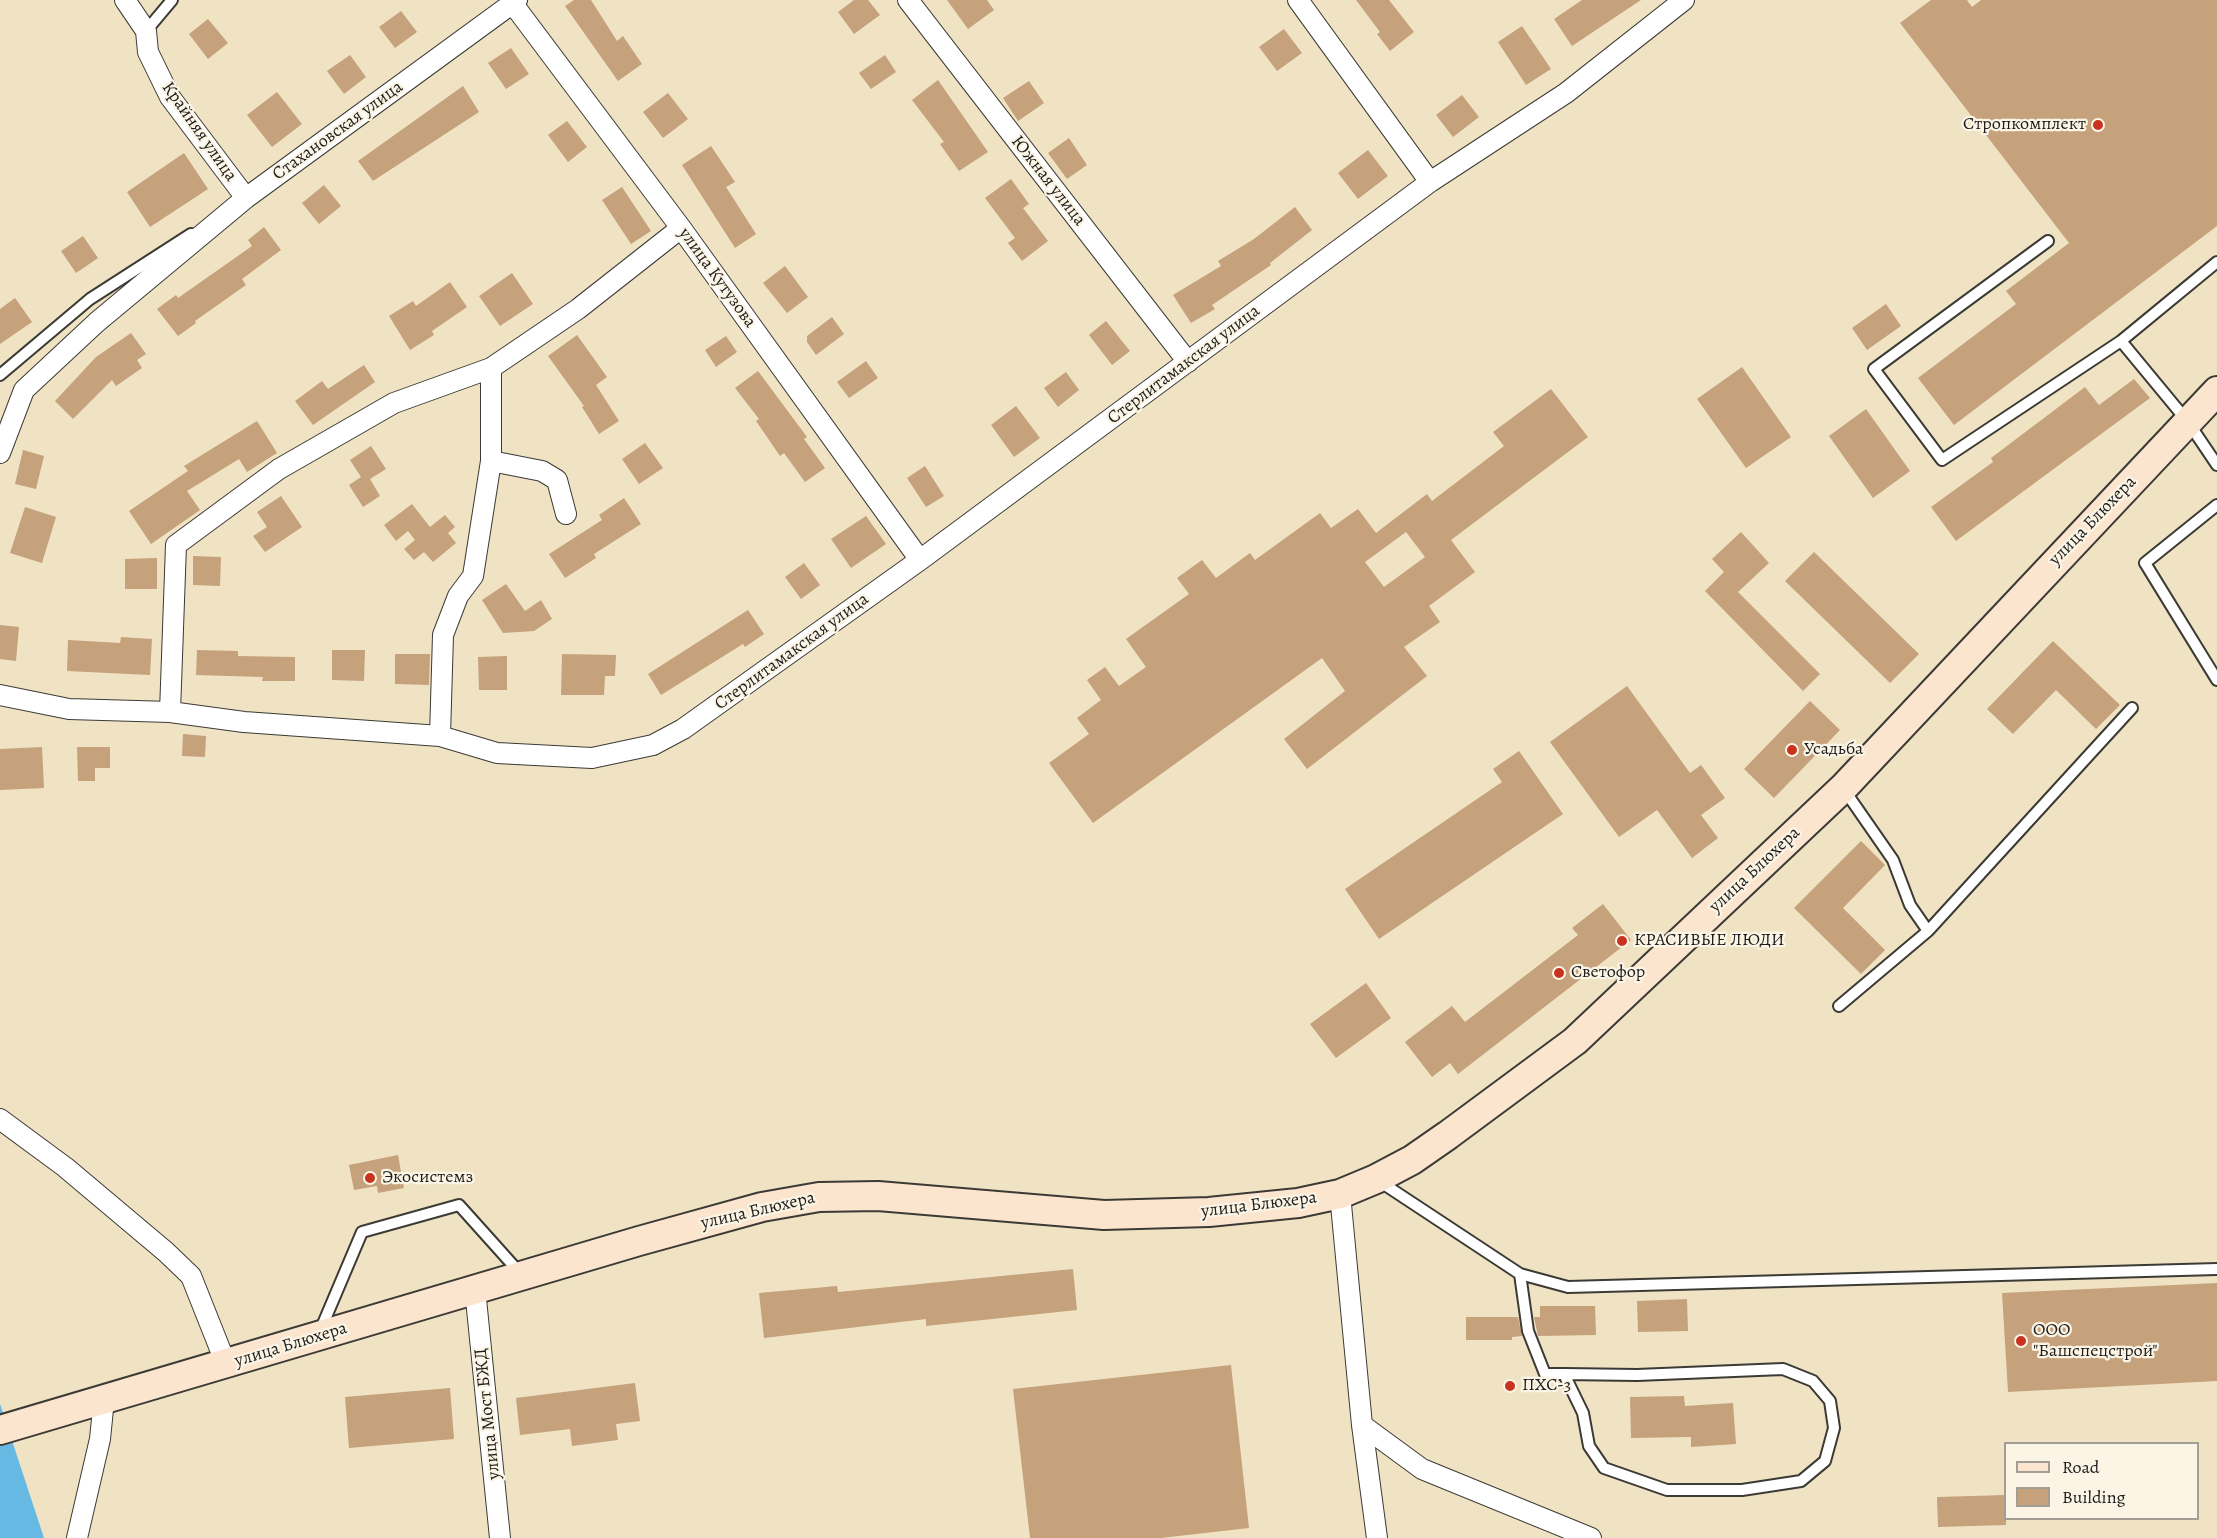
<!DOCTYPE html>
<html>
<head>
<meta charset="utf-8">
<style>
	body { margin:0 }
	#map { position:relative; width:2217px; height:1538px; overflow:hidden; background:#efe3c3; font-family:Alegreya,serif }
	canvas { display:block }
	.legend { position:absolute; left:2004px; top:1442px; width:195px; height:78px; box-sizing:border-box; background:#fcf5e5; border:2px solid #a29e95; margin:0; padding:8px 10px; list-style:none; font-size:18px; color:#1c1c1c }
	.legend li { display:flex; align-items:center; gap:12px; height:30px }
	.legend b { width:30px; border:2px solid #a29e95 }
</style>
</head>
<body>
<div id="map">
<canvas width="2217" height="1538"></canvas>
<ul class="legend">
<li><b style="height:8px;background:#fce5cf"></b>Road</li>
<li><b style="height:16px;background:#c5a17c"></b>Building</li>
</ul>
</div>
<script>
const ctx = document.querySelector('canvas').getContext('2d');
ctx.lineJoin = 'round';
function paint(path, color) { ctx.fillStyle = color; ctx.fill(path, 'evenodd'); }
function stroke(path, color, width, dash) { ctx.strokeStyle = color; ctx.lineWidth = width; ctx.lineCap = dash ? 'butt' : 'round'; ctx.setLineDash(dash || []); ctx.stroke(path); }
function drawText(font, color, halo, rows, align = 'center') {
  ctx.font = font + ' Alegreya,serif'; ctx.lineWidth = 4.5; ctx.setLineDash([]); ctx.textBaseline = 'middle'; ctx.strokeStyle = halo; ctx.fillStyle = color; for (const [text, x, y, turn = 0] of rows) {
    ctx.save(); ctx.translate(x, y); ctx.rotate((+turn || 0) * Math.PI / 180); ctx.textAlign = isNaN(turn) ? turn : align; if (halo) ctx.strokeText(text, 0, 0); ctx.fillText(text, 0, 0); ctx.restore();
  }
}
paint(new Path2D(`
	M 0,1404 L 44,1538 L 0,1538 Z`), '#66b9e2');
paint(new Path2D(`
	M 574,0 L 591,0 L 617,41 L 623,36 L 642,64 L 618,81 L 565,6 Z
	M 854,0 L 868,0 L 880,15 L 854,34 L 838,12 Z
	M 947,0 L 987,0 L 994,10 L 968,29 Z
	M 1356,0 L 1389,0 L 1414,32 L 1390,51 L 1377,34 L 1380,32 Z
	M 1582,0 L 1641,0 L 1572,46 L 1554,19 Z
	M 1931,0 L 1967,0 L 1972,7 L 1981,0 L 2217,0 L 2217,226 L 1954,425 L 1918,378 L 2016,304 L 2006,291 L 2069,243 L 1900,23 Z
	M 401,11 L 417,32 L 395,48 L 379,27 Z
	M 208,19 L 228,43 L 208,59 L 189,34 Z
	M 1522,26 L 1551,69 L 1526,85 L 1498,42 Z
	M 1284,29 L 1302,53 L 1277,71 L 1259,47 Z
	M 511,48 L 529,74 L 506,89 L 488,63 Z
	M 350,55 L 366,77 L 344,94 L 327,71 Z
	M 885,55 L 896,72 L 871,89 L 859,73 Z
	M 938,80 L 988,152 L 959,171 L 940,144 L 944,142 L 912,100 Z
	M 1029,81 L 1044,103 L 1018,121 L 1003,98 Z
	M 463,86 L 479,112 L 373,181 L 358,161 Z
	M 277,92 L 302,124 L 272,147 L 247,115 Z
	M 668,93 L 688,119 L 663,138 L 643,112 Z
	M 1462,95 L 1479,117 L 1453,137 L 1436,115 Z
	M 567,121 L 587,147 L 568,162 L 548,135 Z
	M 1069,138 L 1087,165 L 1067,179 L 1048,153 Z
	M 711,146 L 735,182 L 726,187 L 756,234 L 735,248 L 682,165 Z
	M 1368,150 L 1388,176 L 1358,199 L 1338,173 Z
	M 184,153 L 208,189 L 150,227 L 127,192 Z
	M 1011,179 L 1029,204 L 1023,208 L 1048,241 L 1022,261 L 1008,243 L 1015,238 L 985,198 Z
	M 324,185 L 341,206 L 319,224 L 302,203 Z
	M 622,187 L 651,231 L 631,244 L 602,200 Z
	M 1295,207 L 1312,230 L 1270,263 L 1271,265 L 1212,305 L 1215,309 L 1191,323 L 1173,295 L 1221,266 L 1218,261 L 1254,239 Z
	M 264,227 L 281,250 L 242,279 L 246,285 L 195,321 L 196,323 L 178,336 L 157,309 L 176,295 L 178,298 L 252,246 L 248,240 Z
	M 83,236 L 98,258 L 76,273 L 61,251 Z
	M 785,266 L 808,297 L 787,313 L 763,283 Z
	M 512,273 L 533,304 L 500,326 L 479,296 Z
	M 450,282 L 467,307 L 432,331 L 434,335 L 410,350 L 389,316 L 413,301 L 416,306 Z
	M 15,298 L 32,322 L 0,344 L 0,309 Z
	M 1886,304 L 1901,326 L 1867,350 L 1852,328 Z
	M 832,317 L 844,334 L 816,355 L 807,342 L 807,336 Z
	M 1106,321 L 1130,351 L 1112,365 L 1089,335 Z
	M 131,333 L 146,354 L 137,360 L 142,368 L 116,386 L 112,380 L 73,419 L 55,401 L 96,357 Z
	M 577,335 L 607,377 L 596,385 L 619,421 L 599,434 L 582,407 L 584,406 L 548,356 Z
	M 726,336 L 737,352 L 716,367 L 705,350 Z
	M 866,361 L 878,378 L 849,398 L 837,382 Z
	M 364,365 L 375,382 L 313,425 L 295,401 L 322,381 L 328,389 Z
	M 1742,367 L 1791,437 L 1746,468 L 1697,399 Z
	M 758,371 L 807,437 L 804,439 L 825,468 L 805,482 L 784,453 L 780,456 L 756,421 L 759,419 L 735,388 Z
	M 1066,372 L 1079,390 L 1058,407 L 1044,388 Z
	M 2134,379 L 2150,398 L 1956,541 L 1931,507 L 1993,462 L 1991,458 L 2085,387 L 2099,405 Z
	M 1551,389 L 1588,437 L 1451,540 L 1475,572 L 1429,606 L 1440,622 L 1404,647 L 1427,676 L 1307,769 L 1284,739 L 1345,691 L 1322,658 L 1093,823 L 1049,763 L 1089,734 L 1077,718 L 1101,700 L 1087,680 L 1105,667 L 1119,686 L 1146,667 L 1126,639 L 1189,594 L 1177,578 L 1202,560 L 1216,578 L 1250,553 L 1255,560 L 1320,513 L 1331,528 L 1358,509 L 1376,533 L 1427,494 L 1432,501 L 1504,446 L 1493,432 ZM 1406,532 L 1425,557 L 1384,587 L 1365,562 Z
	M 1016,406 L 1040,438 L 1014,457 L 991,425 Z
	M 1866,409 L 1910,471 L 1873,498 L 1829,436 Z
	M 257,421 L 277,453 L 247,472 L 239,459 L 187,491 L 200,510 L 151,544 L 129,511 L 188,471 L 184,466 Z
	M 645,443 L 663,468 L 639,484 L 622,459 Z
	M 371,446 L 386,469 L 370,479 L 380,496 L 363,507 L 349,485 L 361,477 L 350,460 Z
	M 23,450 L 44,456 L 36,489 L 15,484 Z
	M 925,466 L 944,496 L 926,507 L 907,478 Z
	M 281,496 L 302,527 L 265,552 L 253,536 L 267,527 L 257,512 Z
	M 624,498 L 641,524 L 594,554 L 596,558 L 565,578 L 549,554 L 602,520 L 599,515 Z
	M 412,504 L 430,527 L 445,515 L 455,527 L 448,533 L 456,543 L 433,562 L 424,552 L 414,560 L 404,549 L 415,540 L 408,531 L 396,541 L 384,525 Z
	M 25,507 L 56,517 L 42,563 L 10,553 Z
	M 866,516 L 886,544 L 851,568 L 831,539 Z
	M 1741,532 L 1769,563 L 1738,592 L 1820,674 L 1803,691 L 1705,591 L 1724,572 L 1712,559 Z
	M 1814,552 L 1919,654 L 1890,683 L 1785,581 Z
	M 193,556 L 221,557 L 220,586 L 193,585 Z
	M 157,558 L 157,589 L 125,589 L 125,559 Z
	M 804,563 L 820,585 L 801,599 L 785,577 Z
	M 506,584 L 525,611 L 541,600 L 552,619 L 534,631 L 503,633 L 482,600 Z
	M 748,610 L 764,634 L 745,647 L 743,644 L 661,695 L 648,674 Z
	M 0,625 L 19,627 L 16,661 L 0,659 Z
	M 121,637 L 152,639 L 150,675 L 67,671 L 68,640 L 120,643 Z
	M 2053,641 L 2120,705 L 2096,729 L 2056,690 L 2013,734 L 1987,709 Z
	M 197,650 L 238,651 L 238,656 L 295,657 L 295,681 L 262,681 L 263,677 L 196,675 Z
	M 332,650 L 365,650 L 364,681 L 332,680 Z
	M 395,654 L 430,654 L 429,685 L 395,684 Z
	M 562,654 L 616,655 L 615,676 L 605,676 L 604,695 L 561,695 Z
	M 507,656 L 507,690 L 479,690 L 478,657 Z
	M 1627,686 L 1690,773 L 1701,765 L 1725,798 L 1701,815 L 1718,838 L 1692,858 L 1657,810 L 1619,837 L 1550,742 Z
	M 1810,701 L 1840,730 L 1774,798 L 1744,769 Z
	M 183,734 L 206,736 L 205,757 L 182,756 Z
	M 42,747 L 44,788 L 0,790 L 0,749 Z
	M 77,747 L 110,747 L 110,768 L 95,768 L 95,781 L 78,781 Z
	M 1519,751 L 1563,814 L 1379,939 L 1345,889 L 1502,782 L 1493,769 Z
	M 1861,841 L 1885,865 L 1843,908 L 1885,950 L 1861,974 L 1794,908 Z
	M 1603,904 L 1631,940 L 1458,1074 L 1450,1063 L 1432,1077 L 1405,1042 L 1452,1006 L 1465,1022 L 1578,935 L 1572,928 Z
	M 1366,983 L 1391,1018 L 1336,1058 L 1310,1024 Z
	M 398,1155 L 404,1188 L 378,1193 L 377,1186 L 354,1190 L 349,1165 Z
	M 1073,1269 L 1077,1310 L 926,1326 L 926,1319 L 764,1338 L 759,1293 L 837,1286 L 838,1292 Z
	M 2217,1283 L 2217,1381 L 2008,1392 L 2002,1293 Z
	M 1687,1299 L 1688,1331 L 1638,1332 L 1637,1301 Z
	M 1540,1306 L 1595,1306 L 1596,1335 L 1538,1336 L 1534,1317 L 1540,1317 Z
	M 1466,1317 L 1518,1317 L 1522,1336 L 1512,1337 L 1512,1340 L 1466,1340 Z
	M 1231,1365 L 1249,1528 L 1161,1538 L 1030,1538 L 1013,1389 Z
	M 635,1383 L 640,1421 L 616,1424 L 618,1440 L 572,1446 L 570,1429 L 520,1435 L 516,1398 Z
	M 450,1388 L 454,1439 L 349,1448 L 345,1397 Z
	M 1684,1396 L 1685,1406 L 1733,1403 L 1736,1444 L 1691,1447 L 1691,1437 L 1631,1438 L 1630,1397 Z
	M 2006,1495 L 2006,1525 L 1938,1527 L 1937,1497 Z`), '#c5a17c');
const lane = new Path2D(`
	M 146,31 L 172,0
	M 2048,241 L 1874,369 L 1942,460 L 2121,341
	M 2217,262 L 2121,341 L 2188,422 L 2217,465
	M 0,375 L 90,299 L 191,234
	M 2217,505 L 2145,563 L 2217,680
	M 1843,788 L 1893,860 L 1910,905 L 1928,931
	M 1839,1006 L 1928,931 L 2132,708
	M 1379,1181 L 1520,1274 L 1568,1287 L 2217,1269
	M 1520,1274 L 1528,1331 L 1545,1374 L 1564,1374 L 1637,1375 L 1783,1369 L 1813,1381 L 1830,1401 L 1834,1428 L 1825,1461 L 1801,1481 L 1742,1490 L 1667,1490 L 1604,1468 L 1589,1446 L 1583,1413 L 1564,1374
	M 320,1331 L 362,1232 L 459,1205 L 520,1273`);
const street = new Path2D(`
	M 125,0 L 146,31 L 148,52 L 170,97 L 246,198
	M 510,0 L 681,228 L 920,560
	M 908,0 L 1188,362
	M 1298,0 L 1430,182
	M 0,453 L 24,390 L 97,322 L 246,198 L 517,0
	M 491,461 L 542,471 L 557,480 L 566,514
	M 0,695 L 69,709 L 170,712 L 244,722 L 440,736 L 497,753 L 592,758 L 653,745 L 683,729 L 920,560 L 1430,182 L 1566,93 L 1684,0
	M 170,712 L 176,545 L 279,469 L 394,403 L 491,368 L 578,309 L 681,228
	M 440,736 L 443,635 L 458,596 L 473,576 L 491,461 L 491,368
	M 0,1119 L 65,1167 L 166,1252 L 191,1276 L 226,1364
	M 1340,1194 L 1362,1425 L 1422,1469 L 1591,1538
	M 475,1289 L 500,1538
	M 1362,1425 L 1377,1538
	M 77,1538 L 100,1439 L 104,1399`);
const secondary = new Path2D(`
	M 0,1430 L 639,1241 L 762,1207 L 819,1197 L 878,1196 L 1104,1215 L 1209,1212 L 1298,1203 L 1340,1194 L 1376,1179 L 1412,1160 L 1448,1135 L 1575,1041 L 1843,788 L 2217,391`);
stroke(lane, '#3c3a35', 14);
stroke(street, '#3c3a35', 22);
stroke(secondary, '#3c3a35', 32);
stroke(lane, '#fff', 10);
stroke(street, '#fff', 20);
stroke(secondary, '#fce5cf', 28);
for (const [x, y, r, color] of [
	[2098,125,6,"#c8321e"],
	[1792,750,6,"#c8321e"],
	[1622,941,6,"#c8321e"],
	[1559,973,6,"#c8321e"],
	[370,1178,6,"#c8321e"],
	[2021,1341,6,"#c8321e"],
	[1510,1386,6,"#c8321e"]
]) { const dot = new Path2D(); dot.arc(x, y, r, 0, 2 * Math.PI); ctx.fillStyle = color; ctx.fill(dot); stroke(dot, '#fcf5e5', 2); }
drawText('18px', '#1c1c1c', '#fcf5e5', [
	["Стропкомплект",2086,125,"right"],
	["Усадьба",1804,750],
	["КРАСИВЫЕ ЛЮДИ",1634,941],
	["Светофор",1571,973],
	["Экосистемз",382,1178],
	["ООО",2033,1331],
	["\"Башспецстрой\"",2033,1352],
	["ПХС-3",1522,1386]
], 'left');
drawText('18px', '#1c1c1c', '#fcf5e5', [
	["Стахановская улица",338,131,-36],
	["Крайняя улица",199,132,55],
	["Южная улица",1048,181,52],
	["улица Кутузова",717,278,54],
	["Стерлитамакская улица",1184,365,-37],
	["улица Блюхера",2093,521,-46],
	["Стерлитамакская улица",792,652,-36],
	["улица Блюхера",1755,870,-43],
	["улица Блюхера",1259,1205,-7],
	["улица Блюхера",758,1211,-13],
	["улица Блюхера",291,1345,-17],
	["улица Мост БЖД",488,1414,-96]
]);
</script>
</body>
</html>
